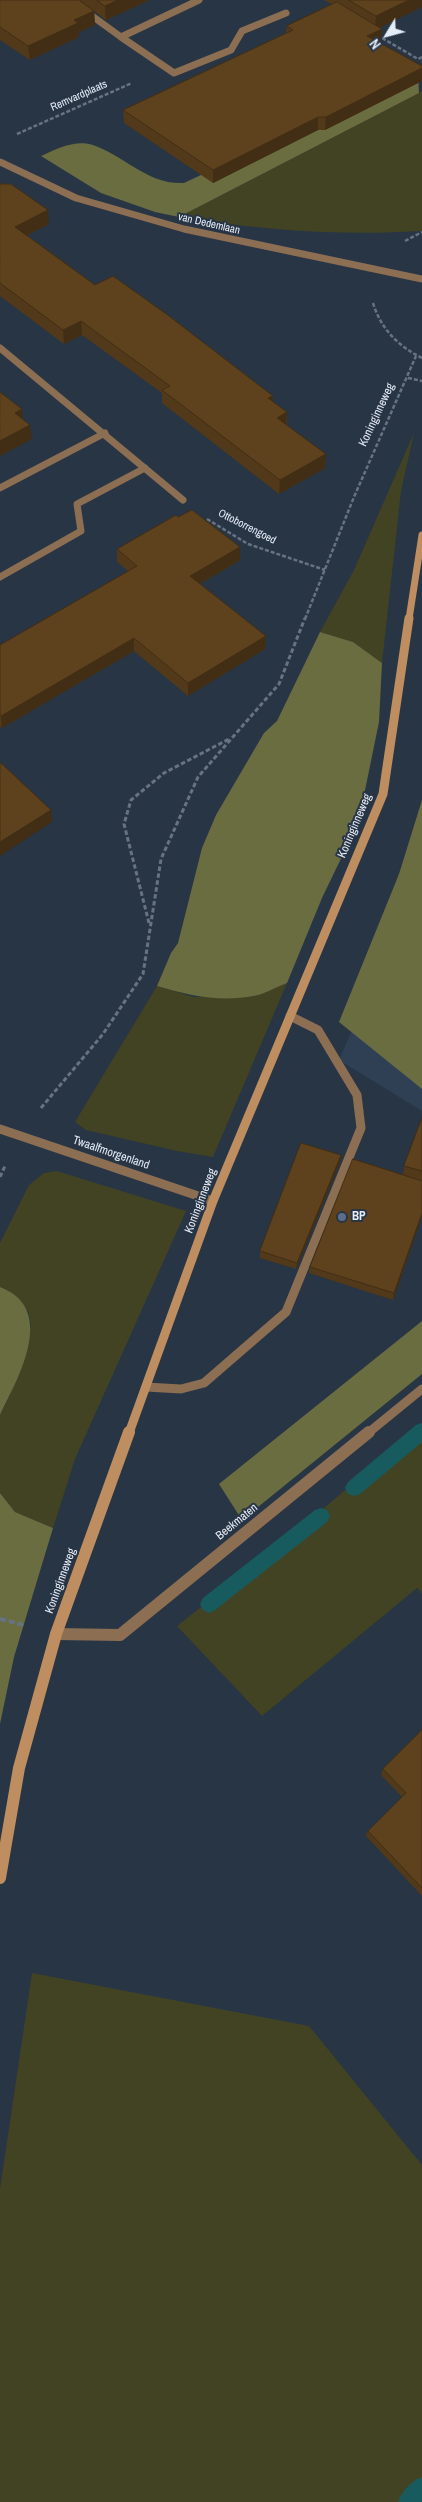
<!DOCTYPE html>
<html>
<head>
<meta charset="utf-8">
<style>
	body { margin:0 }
	#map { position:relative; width:422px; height:2502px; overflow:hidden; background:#283545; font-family:"Archivo Narrow",sans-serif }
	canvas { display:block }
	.north { position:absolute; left:362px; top:10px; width:50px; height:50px; -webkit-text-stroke:4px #283545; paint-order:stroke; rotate:233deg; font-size:14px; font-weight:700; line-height:20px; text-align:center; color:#e4ecf7 }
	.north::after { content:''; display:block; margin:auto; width:18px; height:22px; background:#e4ecf7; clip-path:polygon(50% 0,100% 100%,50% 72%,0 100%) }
</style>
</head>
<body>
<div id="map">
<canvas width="422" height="2502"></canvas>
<div class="north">N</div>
</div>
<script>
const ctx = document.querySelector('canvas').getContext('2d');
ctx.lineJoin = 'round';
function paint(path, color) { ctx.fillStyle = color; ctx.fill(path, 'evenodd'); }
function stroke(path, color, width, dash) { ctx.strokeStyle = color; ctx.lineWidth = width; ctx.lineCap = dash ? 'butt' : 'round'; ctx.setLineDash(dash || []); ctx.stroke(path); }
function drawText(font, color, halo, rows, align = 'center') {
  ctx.font = font + ' "Archivo Narrow",sans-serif'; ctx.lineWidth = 4; ctx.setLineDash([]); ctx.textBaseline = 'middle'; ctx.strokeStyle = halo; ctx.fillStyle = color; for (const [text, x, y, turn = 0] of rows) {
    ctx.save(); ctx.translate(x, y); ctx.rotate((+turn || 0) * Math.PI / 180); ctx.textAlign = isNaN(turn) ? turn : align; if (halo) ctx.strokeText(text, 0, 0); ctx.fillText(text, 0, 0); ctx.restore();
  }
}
paint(new Path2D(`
	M 422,870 L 422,1111 L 339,1060 Z`), '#2f4054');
paint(new Path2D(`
	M 422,91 L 422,231 C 341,236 259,230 179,217 Z
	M 414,433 L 401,491 L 382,663 L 353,642 L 320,632 L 354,570 Z
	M 287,983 L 213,1157 L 177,1151 L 86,1130 L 75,1122 L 157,986 L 194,997 L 255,996 Z
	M 57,1171 L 186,1211 L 75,1459 L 53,1528 L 15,1512 L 0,1493 L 0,1415 L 10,1395 L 31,1325 L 28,1311 L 18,1298 L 0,1287 L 0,1243 L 29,1185 L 44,1173 Z
	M 422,1425 L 422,1593 L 417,1588 L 262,1716 L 177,1626 L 279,1546 Z
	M 32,1973 L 309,2026 L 422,2165 L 422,2502 L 0,2502 L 0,2189 Z`), '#414323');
paint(new Path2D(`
	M 418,72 L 419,93 L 179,217 L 155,212 L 101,193 L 41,156 C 56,149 76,139 93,145 C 125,156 148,185 184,183 Z
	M 320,632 L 353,642 L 382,663 L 379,722 L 362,805 L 348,844 L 322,898 L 287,983 C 276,987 265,994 254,996 C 220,1002 190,996 157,986 L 171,953 L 178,943 L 202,848 L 216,815 L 264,733 L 277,721 Z
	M 422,800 L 422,1089 L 339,1022 L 399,874 Z
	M 0,1287 C 58,1309 18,1378 0,1415 Z
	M 422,1321 L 422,1374 L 242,1520 L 219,1484 Z
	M 0,1493 L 15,1512 L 53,1528 L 14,1657 L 0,1724 Z`), '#696d40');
paint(new Path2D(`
	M 422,1423 L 422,1442 L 360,1494 L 354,1496 L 348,1494 L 345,1488 L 348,1482 L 416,1425 Z
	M 321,1508 L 327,1510 L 330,1516 L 327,1522 L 215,1610 L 209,1613 L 203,1610 L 200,1604 L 203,1598 L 315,1510 Z
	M 422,2477 L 422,2502 L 398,2502 C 402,2491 411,2481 422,2477 Z`), '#175b5e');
stroke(new Path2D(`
	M 377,35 L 418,59 L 422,57
	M 17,134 L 132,83
	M 405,241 L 422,232
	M 373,303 C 381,329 398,346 422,358
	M 408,378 L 422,381
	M 207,519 L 248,544 L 325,570
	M 305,619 L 354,497 L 416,356`), '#687382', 2.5, [4, 2]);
stroke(new Path2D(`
	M 149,923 L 124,824 L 131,800 L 164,773 L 229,739
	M 41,1108 L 103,1034 L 143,974 L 161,859 L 198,777 L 279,684 L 305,618
	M 0,1177 L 5,1166`), '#687382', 3, [4.5, 2.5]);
stroke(new Path2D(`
	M 0,1619 L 24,1625`), '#687382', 4, [6, 3]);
stroke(new Path2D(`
	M 146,1387 L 181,1389 L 204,1383 L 286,1312 L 361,1128 L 357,1095 L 318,1030 L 290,1016`), '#8c6e52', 9);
stroke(new Path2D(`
	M 70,0 L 121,37
	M 199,0 L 121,37 L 174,73 L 231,50 L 242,31 L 286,13
	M 0,162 L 76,198 L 184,229 L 422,279
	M 0,348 L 183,500
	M 0,488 L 105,433
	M 0,577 L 81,531 L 77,504 L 145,468`), '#8c6e52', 7);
stroke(new Path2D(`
	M 0,1129 L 213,1201
	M 368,1433 L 422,1389`), '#8c6e52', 9);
stroke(new Path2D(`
	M 56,1634 L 120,1635 L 369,1432`), '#8c6e52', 12);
stroke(new Path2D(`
	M 409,619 L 422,535`), '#be8e60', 7);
stroke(new Path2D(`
	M 129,1433 L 213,1201 L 383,794 L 409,618`), '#be8e60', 9);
stroke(new Path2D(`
	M 0,1878 L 19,1768 L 56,1634 L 129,1432`), '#be8e60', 12);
paint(new Path2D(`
	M 0,0 L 150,0 L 106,20 L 94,11 L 95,25 L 79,32 L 79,37 L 30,60 L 0,40 Z
	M 324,0 L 422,0 L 422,7 L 379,28 L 382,29 L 380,43 L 422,66 L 422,81 L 325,130 L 318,130 L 213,183 L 124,123 L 123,110 L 286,33 L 287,26 L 332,4 Z
	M 0,184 L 49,224 L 27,235 L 95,285 L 273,402 L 287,412 L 287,425 L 325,468 L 279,494 L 162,403 L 162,393 L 82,335 L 64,344 L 0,296 Z
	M 178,517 L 240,547 L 240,560 L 200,584 L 266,636 L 265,649 L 188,696 L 134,651 L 2,728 L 0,726 L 0,645 L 128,571 L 117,562 L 117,549 Z
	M 422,1118 L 422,1216 L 393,1300 L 309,1273 L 310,1267 L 403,1175 L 404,1166 Z
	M 341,1155 L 340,1162 L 296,1269 L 260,1258 L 260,1251 Z
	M 422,1730 L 422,1896 L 366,1836 L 368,1831 L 402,1797 L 381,1775 L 383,1769 Z`), '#513919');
paint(new Path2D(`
	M 118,0 L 150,0 L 106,20 L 105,6 Z
	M 409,0 L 422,0 L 422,7 L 375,30 L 376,16 Z
	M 94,11 L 95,25 L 79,32 L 79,37 L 30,60 L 28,46 L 74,20 Z
	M 382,29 L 381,43 L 366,49 L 367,36 Z
	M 422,68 L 422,81 L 325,130 L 326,117 Z
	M 318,117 L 318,130 L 213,183 L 213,170 Z
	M 48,210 L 49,224 L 16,240 L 15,227 Z
	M 81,321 L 82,335 L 64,344 L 63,330 Z
	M 273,396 L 272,410 L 268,398 Z
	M 22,409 L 23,423 L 15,413 Z
	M 287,412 L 286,426 L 277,418 Z
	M 30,425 L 32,439 L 0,456 L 0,441 Z
	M 326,454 L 325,468 L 279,494 L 280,480 Z
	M 240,547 L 240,560 L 191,589 L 190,576 Z
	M 266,636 L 265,649 L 188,696 L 188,683 Z
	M 134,638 L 134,651 L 2,728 L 1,716 Z
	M 51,810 L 52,822 L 0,856 L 0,842 Z
	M 341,1155 L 340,1162 L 296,1269 L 297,1263 Z
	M 422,1213 L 422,1216 L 393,1300 L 394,1293 Z`), '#422e14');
const building = new Path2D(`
	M 0,0 L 79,0 L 94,11 L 74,20 L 78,23 L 28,46 L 0,27 Z
	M 97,0 L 118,0 L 105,6 Z
	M 349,0 L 409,0 L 376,16 Z
	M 337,2 L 382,29 L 367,36 L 422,66 L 422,68 L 326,117 L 318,117 L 213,170 L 123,110 L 293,30 L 287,26 Z
	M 0,184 L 11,184 L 48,210 L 15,227 L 95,285 L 113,276 L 169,316 L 273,396 L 268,398 L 287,412 L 277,418 L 326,454 L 280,480 L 162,390 L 170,386 L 81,321 L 63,330 L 0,283 Z
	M 0,392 L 22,409 L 15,413 L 30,425 L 0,441 Z
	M 192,510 L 240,547 L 190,576 L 266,636 L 188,683 L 134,638 L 1,716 L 0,715 L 0,645 L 137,566 L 117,549 L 176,515 L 178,517 Z
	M 1,763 L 51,810 L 0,842 L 0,764 Z
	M 422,1118 L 422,1171 L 404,1166 Z
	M 301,1143 L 341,1155 L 297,1263 L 260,1251 Z
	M 353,1159 L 422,1181 L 422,1213 L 394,1293 L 310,1267 Z
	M 422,1730 L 422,1888 L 368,1831 L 406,1793 L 383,1769 Z`);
paint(building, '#5e421d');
stroke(building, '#422e14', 1);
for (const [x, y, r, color] of [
	[342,1217,5,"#5c6f8a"]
]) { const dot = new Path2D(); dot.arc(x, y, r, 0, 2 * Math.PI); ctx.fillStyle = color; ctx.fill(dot); stroke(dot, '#283545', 2); }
drawText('11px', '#e4ecf7', '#283545', [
	["Remvardplaats",79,96,-24],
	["van Dedemlaan",209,224,13],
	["Ottoborrengoed",247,527,27]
]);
drawText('12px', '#e4ecf7', '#283545', [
	["Koninginneweg",377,415,-65],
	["Koninginneweg",355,826,-67],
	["Twaalfmorgenland",111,1153,19],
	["Koninginneweg",201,1201,-69],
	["Beekmaten",237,1522,-39],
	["Koninginneweg",61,1581,-70]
]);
drawText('bold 12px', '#e4ecf7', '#283545', [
	["BP",352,1217]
], 'left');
</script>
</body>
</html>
